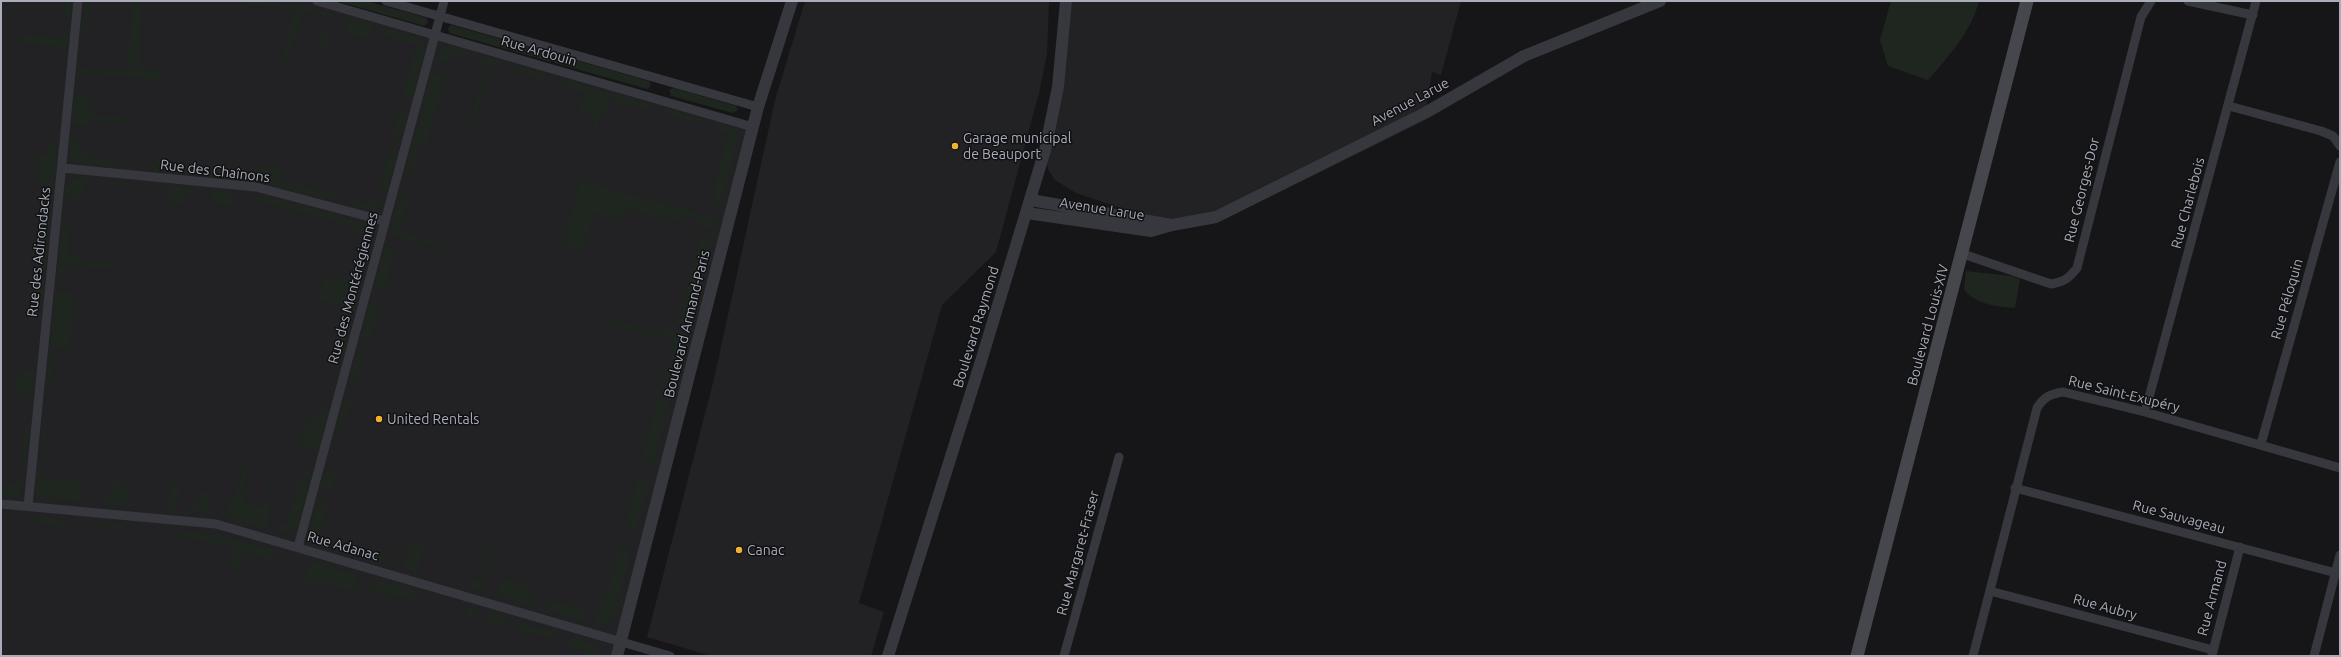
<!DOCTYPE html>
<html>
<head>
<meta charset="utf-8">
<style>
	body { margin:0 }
	#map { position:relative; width:2341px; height:657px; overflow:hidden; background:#161618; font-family:Ubuntu,sans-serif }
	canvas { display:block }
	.frame { position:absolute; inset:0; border:2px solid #a8adb8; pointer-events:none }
</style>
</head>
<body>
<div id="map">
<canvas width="2341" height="657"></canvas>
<div class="frame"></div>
</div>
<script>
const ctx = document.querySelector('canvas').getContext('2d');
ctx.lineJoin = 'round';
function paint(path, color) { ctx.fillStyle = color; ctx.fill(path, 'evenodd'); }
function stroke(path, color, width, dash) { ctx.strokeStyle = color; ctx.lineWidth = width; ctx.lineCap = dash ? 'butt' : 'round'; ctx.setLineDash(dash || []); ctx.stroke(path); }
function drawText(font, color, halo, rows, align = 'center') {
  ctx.font = font + ' Ubuntu,sans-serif'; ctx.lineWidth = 3; ctx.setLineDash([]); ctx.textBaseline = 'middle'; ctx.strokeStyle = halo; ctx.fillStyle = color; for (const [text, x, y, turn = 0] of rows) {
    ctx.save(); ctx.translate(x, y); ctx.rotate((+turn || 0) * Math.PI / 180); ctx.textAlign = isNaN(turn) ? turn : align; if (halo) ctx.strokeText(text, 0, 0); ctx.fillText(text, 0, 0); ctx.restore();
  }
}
paint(new Path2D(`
	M 1,1 L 317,1 L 753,127 L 617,656 L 1,656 Z
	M 805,1 L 1049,1 L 1047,54 L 1039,93 L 996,252 L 942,305 L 859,603 L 884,612 L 871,656 L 711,656 L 647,637 L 714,379 L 775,100 Z
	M 1066,1 L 1461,1 L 1441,75 L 1432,72 L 1425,113 L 1216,217 L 1172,225 L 1076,193 L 1055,180 L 1048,169 L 1045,150 Z`), '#222225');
paint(new Path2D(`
	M 66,1 L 72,1 L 70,18 L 64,17 Z
	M 84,1 L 91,1 L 88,30 L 82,30 Z
	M 118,1 L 142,1 L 139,68 L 164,71 L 163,80 L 83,73 L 82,81 L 76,82 L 78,68 L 127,72 L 133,3 Z
	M 246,1 L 279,1 L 278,7 L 246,5 Z
	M 337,1 L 367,1 L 427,18 L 428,23 L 424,26 Z
	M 1891,1 L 1979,1 C 1972,31 1948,57 1928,80 L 1888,66 L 1880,40 Z
	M 293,2 L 336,15 L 335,20 L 303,11 L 299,26 L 331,35 L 327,49 L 318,48 L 322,34 L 298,27 L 288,60 L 282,59 L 294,12 L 291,11 Z
	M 350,18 L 373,25 L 369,39 L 345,32 Z
	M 451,25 L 649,81 L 651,86 L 647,89 L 449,33 L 448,28 Z
	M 386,29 C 398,32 425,34 425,49 L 411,101 L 403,92 L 417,45 L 384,35 Z
	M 64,33 L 69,33 L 67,48 L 19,42 L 20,34 L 61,38 Z
	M 445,46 L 469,52 L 466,58 L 452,54 L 448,63 L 435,59 L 439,49 Z
	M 480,55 L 498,61 L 496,66 L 490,64 L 475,123 L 470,122 L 486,65 L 479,62 Z
	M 512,65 L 546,74 L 545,80 L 511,70 Z
	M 432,73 L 442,75 L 444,81 L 426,146 L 419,144 L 412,175 L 405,174 Z
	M 566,80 L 609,93 L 606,119 L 599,117 L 596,131 L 591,130 L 595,116 L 579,112 L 584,93 L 564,87 Z
	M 674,88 L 736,106 L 738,110 L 733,113 L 671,96 L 669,90 Z
	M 619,95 L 652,104 L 651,111 L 616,102 Z
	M 75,96 L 92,97 L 90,114 L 129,118 L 128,123 L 90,119 L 89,125 L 72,124 Z
	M 664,108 L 665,108 L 702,119 L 697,123 L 664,114 Z
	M 399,110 L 408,112 L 401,137 L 393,133 Z
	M 717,123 L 733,128 L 738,137 L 721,204 L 716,201 L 713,192 L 728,134 L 715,129 Z
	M 71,134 C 79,141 79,149 87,157 L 116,160 L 116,167 L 78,163 C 66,158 70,144 71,134 Z
	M 57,144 L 52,199 L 44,195 L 45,182 L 37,181 L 39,155 L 48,155 L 49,146 Z
	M 391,150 L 397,152 L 387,192 L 379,187 Z
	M 158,157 L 163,158 L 163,171 L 148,170 L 152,163 L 157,164 Z
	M 259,164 L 279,169 L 284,181 L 339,196 L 340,202 L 255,181 Z
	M 175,165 L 210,170 L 216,176 L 172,172 Z
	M232 175a5 5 0 1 1 10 0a5 5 0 1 1-10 0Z
	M 77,177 L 95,179 L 94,182 L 84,182 L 82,199 L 65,197 L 68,182 Z
	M 580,180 L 717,219 L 715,229 L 697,225 L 698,219 L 683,215 L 681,222 L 628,209 L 619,219 L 593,213 L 583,251 L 563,246 Z
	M 112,181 L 126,182 L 126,186 L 111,185 Z
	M 161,185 L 199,189 L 195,194 L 186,194 L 184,204 L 169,203 L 170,190 Z
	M 213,191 L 234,193 L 233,206 L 212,204 Z
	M 251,195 L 276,199 L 368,224 L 375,233 L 372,248 L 363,245 L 366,235 L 350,231 L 351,225 L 250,199 Z
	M 399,196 L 408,199 L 400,231 L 443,244 L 442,249 L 389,234 Z
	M 352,200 L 368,204 L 371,200 L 384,204 C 377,216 361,207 351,205 Z
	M 42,214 L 50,216 L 42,302 L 33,301 Z
	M 62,228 L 68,229 L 69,232 L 67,256 L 76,257 L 76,260 L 117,265 L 117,270 L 67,265 L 65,277 L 57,276 Z
	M 696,236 L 712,239 L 690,325 L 677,321 L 673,315 L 680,316 L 700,240 L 693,238 Z
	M 385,247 L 395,250 L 384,291 L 374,288 Z
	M 359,263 L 367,265 L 356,308 L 319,301 L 325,276 L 337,279 L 338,276 L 353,280 Z
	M 1966,271 L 2011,276 L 2020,279 L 2015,308 C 1995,306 1978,305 1964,290 Z
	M 58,292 L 75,293 L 69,349 L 50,347 L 55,295 Z
	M 371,301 L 380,304 L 370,342 L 361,339 Z
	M 605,318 L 664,334 L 666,328 L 687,335 L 680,363 L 669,361 L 674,340 L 604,323 Z
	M 346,319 L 352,321 L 339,370 L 332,366 Z
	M 357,352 L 367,355 L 365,362 L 361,364 L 356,378 L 350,380 Z
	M 49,354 L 54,359 L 50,385 L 47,382 Z
	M 646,368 L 676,376 L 674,385 L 663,383 L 665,376 L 645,371 Z
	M 18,370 L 34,371 L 32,395 L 18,394 L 15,390 Z
	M 346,395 L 351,401 L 344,429 L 336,432 Z
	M 659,396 L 670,401 L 653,463 L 642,459 Z
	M 323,407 L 329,408 L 318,451 L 297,446 L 307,419 L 310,419 L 314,413 L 320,415 Z
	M 30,422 L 25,467 L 21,465 L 25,424 Z
	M 42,429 L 47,429 L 44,454 L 39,453 Z
	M 38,469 L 43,469 L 42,478 L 82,482 L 81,502 L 39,498 L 35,493 Z
	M 326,469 L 337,472 L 331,491 L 321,488 Z
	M 243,470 L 248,471 L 242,491 L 246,493 L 243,502 L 262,508 L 274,471 L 276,472 L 268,498 L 271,514 L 267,529 L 225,517 L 231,499 L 234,499 Z
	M 306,471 L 312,472 L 298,526 L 291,533 L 278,532 L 281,524 L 286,524 L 300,476 Z
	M 112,474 L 118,474 L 117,485 L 128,486 L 126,501 L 133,502 L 133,507 L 104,504 L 105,498 L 110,498 Z
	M 638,478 L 649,481 L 636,529 L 625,525 Z
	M 16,480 L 24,480 L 20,495 L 1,495 L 1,486 L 11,486 Z
	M 170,487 L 181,488 L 174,510 L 168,510 Z
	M 201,491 L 212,494 L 207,509 L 215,511 L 214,515 L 185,511 L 187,506 L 195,508 Z
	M 317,503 L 327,506 L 317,543 L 310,537 L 310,531 Z
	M 33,517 L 69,520 L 66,527 L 32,523 Z
	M 95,523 L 123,525 L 123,529 L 95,527 Z
	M 176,530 L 224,536 L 276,551 L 273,560 L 244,551 L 239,568 L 231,566 L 236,548 L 181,538 Z
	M 335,539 L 391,555 L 391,558 L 388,564 L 333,548 Z
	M 410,542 L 424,546 L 417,573 L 403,568 Z
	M 493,542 L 481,591 L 471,588 L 473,580 L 480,580 L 490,543 Z
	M 620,547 L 631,551 L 614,616 L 606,625 L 594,624 L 598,609 L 602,603 L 605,604 Z
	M 310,561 L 358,575 L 353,592 L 321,582 L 317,586 L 304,582 Z
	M 503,578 L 529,586 L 526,594 L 534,597 L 532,606 L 496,595 Z
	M 373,579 L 420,592 L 418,601 L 415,602 L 412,600 L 373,590 L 370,588 Z
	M 549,600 L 584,610 L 586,613 L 584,621 L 546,609 Z
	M466 612a5 5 0 1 1 10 0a5 5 0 1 1-10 0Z
	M 488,612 L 511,619 L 502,625 L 485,621 Z
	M 520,622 L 556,632 L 554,639 L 518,630 Z
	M 571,637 L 593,644 L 597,656 L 585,656 L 586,651 L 569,646 Z`), '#1e261f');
stroke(new Path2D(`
	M 317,1 L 753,127
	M 386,1 L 758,107
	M 2188,1 L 2253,15
	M 2229,106 L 2321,131 L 2333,136 L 2340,146
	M 62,168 L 256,187 L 385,221
	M 1963,254 L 2051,284 C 2064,282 2069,278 2077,268 L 2141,17 L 2151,1
	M 2145,412 L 2256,1
	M 2261,444 L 2340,162
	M 2015,488 L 2336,573
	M 1,504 L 216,524 L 670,656
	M 28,506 L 78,1
	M 298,547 L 444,1
	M 1990,591 L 2213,650
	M 2212,655 L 2240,547
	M 1064,656 L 1119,457
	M 1973,656 L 2037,408 C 2044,397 2050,394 2063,392 L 2145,412 L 2340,468
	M 2314,656 L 2340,555`), '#37383d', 9);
stroke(new Path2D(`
	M 1031,200 L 1171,225
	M 1027,213 L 1151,231 L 1172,225 L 1216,217 L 1425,113 L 1524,56 L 1660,1
	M 617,656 L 758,107 L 792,1
	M 888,656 L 982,358 L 1045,150 L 1058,87 L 1066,1`), '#37383d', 12);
stroke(new Path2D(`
	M 1857,656 L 2027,1`), '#45474d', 13);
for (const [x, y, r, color] of [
	[955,146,4,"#f2b134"],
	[379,419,4,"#f2b134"],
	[739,550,4,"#f2b134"]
]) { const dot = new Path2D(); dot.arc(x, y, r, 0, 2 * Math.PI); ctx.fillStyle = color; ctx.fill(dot); stroke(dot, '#111113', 1.5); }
drawText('14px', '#a8adb8', '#111113', [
	["Rue Ardouin",539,51,16],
	["Avenue Larue",1410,102,-28],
	["Rue des Chaînons",215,171,7],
	["Rue Georges-Dor",2082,190,-76],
	["Rue Charlebois",2188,203,-75],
	["Avenue Larue",1102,209,9],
	["Rue des Adirondacks",39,252,-84],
	["Rue des Montérégiennes",353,288,-75],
	["Rue Péloquin",2287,299,-74],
	["Boulevard Armand-Paris",687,324,-76],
	["Boulevard Louis-XIV",1928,325,-75],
	["Boulevard Raymond",976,327,-73],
	["Rue Saint-Exupéry",2124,394,14],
	["Rue Sauvageau",2179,517,15],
	["Rue Adanac",343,546,16],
	["Rue Margaret-Fraser",1078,553,-75],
	["Rue Armand",2212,598,-75],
	["Rue Aubry",2105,607,15]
]);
drawText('14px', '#a8adb8', '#111113', [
	["Garage municipal",963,138],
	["de Beauport",963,154],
	["United Rentals",387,419],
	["Canac",747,550]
], 'left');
</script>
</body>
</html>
